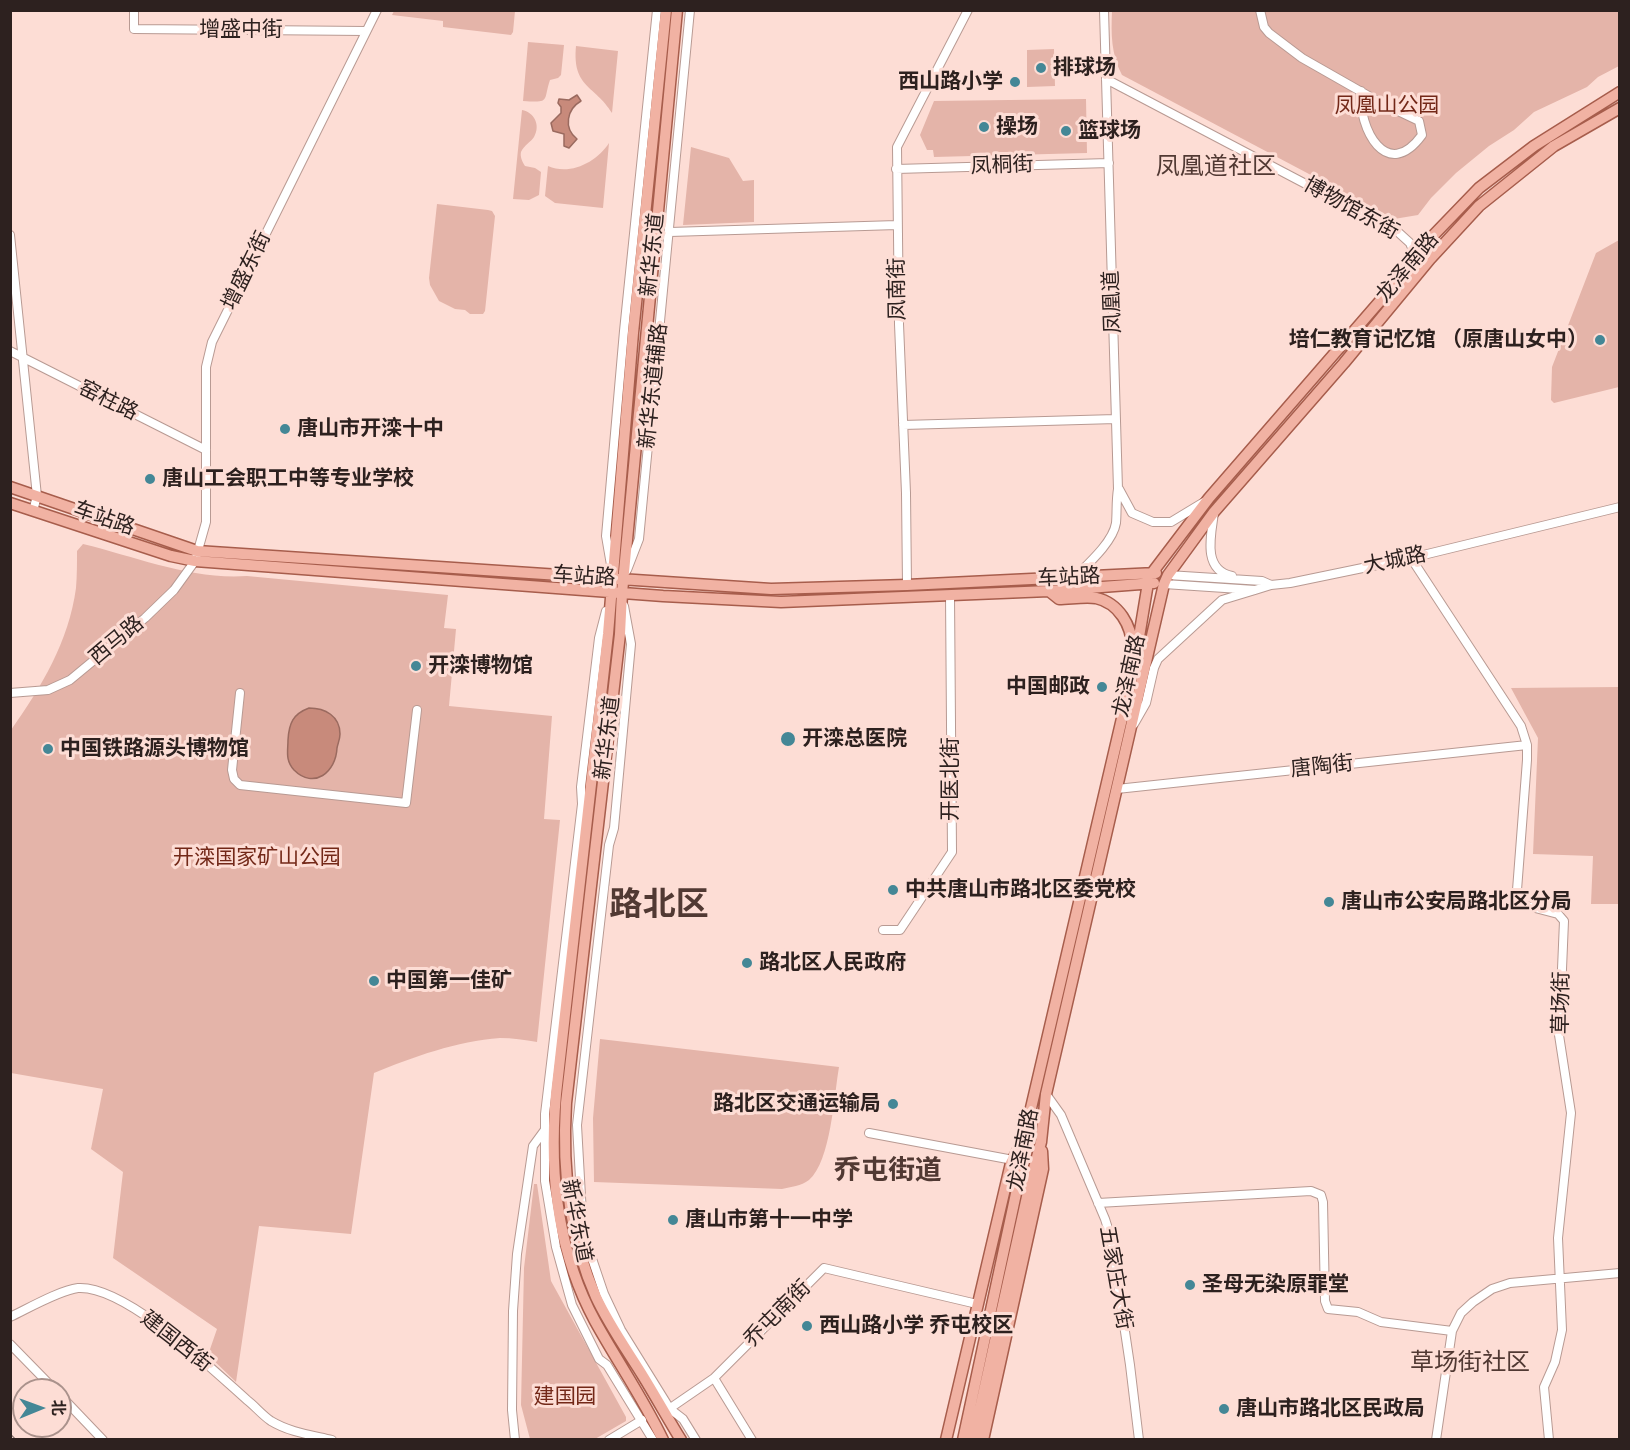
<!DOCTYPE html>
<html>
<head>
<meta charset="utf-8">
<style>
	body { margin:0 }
	#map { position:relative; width:1630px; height:1450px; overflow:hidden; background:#fdddd5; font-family:"Space Grotesk","Noto Sans SC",sans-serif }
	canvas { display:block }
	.frame { position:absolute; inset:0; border:12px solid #2d211f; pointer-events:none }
	.north { position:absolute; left:12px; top:1378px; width:60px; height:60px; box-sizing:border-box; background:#fdddd5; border:2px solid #aa928c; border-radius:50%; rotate:89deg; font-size:16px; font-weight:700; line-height:24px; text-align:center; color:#2d211f }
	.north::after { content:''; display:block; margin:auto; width:21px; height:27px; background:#448796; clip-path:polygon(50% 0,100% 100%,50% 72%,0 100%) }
</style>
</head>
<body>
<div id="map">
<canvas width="1630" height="1450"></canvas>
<div class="frame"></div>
<div class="north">北</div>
</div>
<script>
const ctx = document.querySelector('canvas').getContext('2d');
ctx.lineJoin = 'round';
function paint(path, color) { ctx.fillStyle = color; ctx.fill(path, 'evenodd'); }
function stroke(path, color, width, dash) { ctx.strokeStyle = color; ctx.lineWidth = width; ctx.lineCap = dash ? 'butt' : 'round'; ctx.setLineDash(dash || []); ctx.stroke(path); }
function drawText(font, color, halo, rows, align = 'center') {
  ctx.font = font + ' "Space Grotesk","Noto Sans SC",sans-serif'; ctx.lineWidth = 6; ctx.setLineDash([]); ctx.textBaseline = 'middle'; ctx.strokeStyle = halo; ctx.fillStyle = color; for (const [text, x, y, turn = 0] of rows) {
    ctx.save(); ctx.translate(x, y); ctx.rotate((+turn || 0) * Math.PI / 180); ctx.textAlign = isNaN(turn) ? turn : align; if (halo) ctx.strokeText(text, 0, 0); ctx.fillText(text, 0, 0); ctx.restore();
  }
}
paint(new Path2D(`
	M 394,11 L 394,10 L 515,11 L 513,32 L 511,35 L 443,27 L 443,21 L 392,15 Z
	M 1112,11 L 1619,11 L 1619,66 L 1598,77 L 1587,87 L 1534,112 L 1514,130 L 1489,146 L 1456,173 L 1431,198 L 1418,215 L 1394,219 L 1122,75 C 1111,54 1111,34 1112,11 Z
	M 528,42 L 564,45 L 561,75 L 558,78 L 550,80 C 543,101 551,103 523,101 Z
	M 576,46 L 618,51 L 612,113 C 595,85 572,88 576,46 Z
	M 1054,49 L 1055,86 L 1027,87 L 1027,50 Z
	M 1086,99 L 1087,153 L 934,157 L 933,150 L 927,150 L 920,135 L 934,101 Z
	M 522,110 C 534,112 541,125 534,137 C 531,142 524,145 521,152 C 520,157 522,161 525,166 L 535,168 L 541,172 L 539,195 L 529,200 L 513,199 Z
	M 609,143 L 603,208 L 555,203 L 545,196 L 548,166 C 570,176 597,162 609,143 Z
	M 691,147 L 729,158 L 743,181 L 754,180 L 754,222 L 683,225 Z
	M 437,204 L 488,210 L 492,211 L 495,216 L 485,311 L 483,314 L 470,314 L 465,310 L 455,309 L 439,301 L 430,285 L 429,278 Z
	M 1619,240 L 1619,387 L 1554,403 L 1551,400 L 1552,367 L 1596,253 Z
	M 83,544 C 137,557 191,580 247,576 L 448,595 L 444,628 L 456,629 L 449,706 L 552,716 L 544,819 L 560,820 L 537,1042 C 525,1040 512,1038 500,1038 C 457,1041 413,1057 374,1073 L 351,1234 L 259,1226 L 236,1382 L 208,1355 L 217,1329 L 113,1258 L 123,1172 L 91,1149 L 103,1089 L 11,1073 L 11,730 C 41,688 69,641 76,588 C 77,576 77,563 77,551 Z
	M 1619,687 L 1619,904 L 1591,904 L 1593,856 L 1533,854 L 1538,738 L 1511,688 Z
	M 600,1039 L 839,1067 C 834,1095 831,1161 809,1180 C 801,1186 791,1187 782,1189 L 594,1182 L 593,1118 Z
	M 534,1184 L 537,1184 L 551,1281 L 626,1417 L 626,1421 L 595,1439 L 530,1439 L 521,1405 L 524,1268 Z`), '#e4b4a9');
const water = new Path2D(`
	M 577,95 L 581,101 C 567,109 563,128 577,139 L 569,148 L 564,146 L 564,134 L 553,131 L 551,123 L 561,113 L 561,107 L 558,103 L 559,99 L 569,100 Z
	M 309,708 C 325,708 340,716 340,734 C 340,739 338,743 337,748 C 336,772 314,790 294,770 C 285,760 288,751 288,740 C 289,723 293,714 309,708 Z`);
paint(water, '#c88a7b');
stroke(water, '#9a6a5f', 1.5);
const minor = new Path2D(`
	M 134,10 L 134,29 L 366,31
	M 1260,10 L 1264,27 L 1269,33 L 1302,58 L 1381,103 L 1419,121 L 1422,135 C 1387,183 1358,129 1361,91
	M 1106,79 L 1399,233 L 1410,243 L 1421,270
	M 896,169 L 1109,163
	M 670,232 L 897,225
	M 10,235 L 37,496 L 33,511
	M 10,351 L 206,450
	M 903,425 L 1116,419
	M 1119,489 L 1132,513 L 1153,522 L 1171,522 L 1204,502
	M 1214,513 C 1211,535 1202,570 1232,576
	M 1411,558 L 1521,726 L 1527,745 L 1527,760 L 1516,903 L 1558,914 L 1564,921 L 1561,993 L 1557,1022 L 1571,1113 L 1558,1238 L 1562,1330 L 1555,1362 L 1544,1387 L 1549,1440
	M 611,565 L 606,536 L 624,331 L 657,10
	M 627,570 L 639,539 L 690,10
	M 1168,575 L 1262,581 L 1271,585 L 1290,583 L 1411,558 L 1620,507
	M 1075,577 C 1088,564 1113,542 1116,523 C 1117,512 1116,501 1118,489 L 1104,10
	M 1164,584 L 1255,590 L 1271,585
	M 907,585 L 906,493 L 899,324 L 897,147 L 968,10
	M 624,606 L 631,644 L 614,828 L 609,845 L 577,1125 L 583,1232 L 604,1294 L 621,1330 L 670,1409 L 683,1419 L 696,1440
	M 606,611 L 599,638 L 581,787 L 582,804 L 545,1114 L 545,1181 L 556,1247 L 572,1305 L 599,1359 L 607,1365 L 653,1440
	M 10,693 L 48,690 L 70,680 L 145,618 L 174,590 L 195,561 L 206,522 L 206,367 L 212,342 L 377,10
	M 240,693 L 232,770 L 234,779 L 240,785 L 406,803 L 417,710
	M 1134,724 L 1146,703 L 1154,668 L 1158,659 L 1222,600 L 1255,590
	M 1117,789 L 1527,745
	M 883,930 L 900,930 L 952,852 L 950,596
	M 1046,1094 L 1061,1115 L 1105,1219 L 1111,1238 L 1130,1365 L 1139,1440
	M 869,1133 L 1013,1160
	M 1098,1203 L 1311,1191 L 1321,1195 L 1323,1202 L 1325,1301 L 1328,1309 L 1358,1312 L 1381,1322 L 1452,1331
	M 10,1317 C 27,1309 60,1290 78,1288 C 125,1285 212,1369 247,1400 C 255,1406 262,1415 271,1421 C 289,1432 311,1435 332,1440
	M 10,1344 L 55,1390
	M 714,1378 L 752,1440
	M 60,1395 L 103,1440
	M 666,1411 L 714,1378 L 824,1268 L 977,1304
	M 515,1440 L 512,1410 L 513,1311 L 517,1254 L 533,1146 L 544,1131
	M 609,1440 L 642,1420
	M 1436,1440 L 1452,1331 L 1461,1313 L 1473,1302 L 1492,1289 L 1510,1283 L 1620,1273`);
const major = new Path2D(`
	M 677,10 L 622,593 L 620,634 L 566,1103 C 562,1169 569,1236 596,1297 C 609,1325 627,1350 643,1376 C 656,1397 668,1419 681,1440
	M 10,487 L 197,551 L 771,589 L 907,585 L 1156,573
	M 10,503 L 171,556 L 195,561 L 663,596 L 781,602 L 1049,591 L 1154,583
	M 1049,591 L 1059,599 C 1070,599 1085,596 1096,598 C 1119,603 1132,626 1132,647
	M 663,1440 C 643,1398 617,1361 595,1321 C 557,1251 549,1171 556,1094 L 608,634 L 633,333 L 666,10
	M 946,1440 L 1011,1163 L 1021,1144
	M 963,1440 L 1020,1175 L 1024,1138 L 1134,667 L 1148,583 L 1152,573 L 1209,498 L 1393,286 L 1424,245 L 1479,188 L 1534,146 L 1620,92
	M 973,1440 L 1030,1183 L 1041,1142 L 1046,1094 L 1164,584 L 1168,575 L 1214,512 L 1344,363 L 1430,259 L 1479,206 L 1554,146 L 1620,108
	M 983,1440 L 1043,1169 L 1042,1151`);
stroke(minor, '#b89a93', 10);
stroke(major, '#a75d4c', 13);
stroke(minor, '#fff', 8);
stroke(major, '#f1b2a3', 10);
const rail = new Path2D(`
	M 10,1436 L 14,1440`);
stroke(rail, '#836f6b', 4.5);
stroke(rail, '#fdddd5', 2, [7]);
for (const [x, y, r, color] of [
	[1041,68,6,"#448796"],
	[1015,82,6,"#448796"],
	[984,127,6,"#448796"],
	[1066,131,6,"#448796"],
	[1600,340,6,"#448796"],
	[285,429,6,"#448796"],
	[150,479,6,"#448796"],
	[416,666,6,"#448796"],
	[1102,687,6,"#448796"],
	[788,739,8,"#448796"],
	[48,749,6,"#448796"],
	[893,890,6,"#448796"],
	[1329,902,6,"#448796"],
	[747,963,6,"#448796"],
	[374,981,6,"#448796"],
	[893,1104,6,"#448796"],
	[673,1220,6,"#448796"],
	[1190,1285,6,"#448796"],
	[807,1326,6,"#448796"],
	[1224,1409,6,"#448796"]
]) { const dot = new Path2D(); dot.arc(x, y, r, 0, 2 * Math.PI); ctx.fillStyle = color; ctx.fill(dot); stroke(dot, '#fdddd5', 2); }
drawText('21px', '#2d211f', '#fdddd5', [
	["增盛中街",241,30],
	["凤桐街",1002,166,-2],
	["博物馆东街",1351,209,29],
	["新华东道",653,255,-84],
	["龙泽南路",1408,268,-50],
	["增盛东街",247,271,-64],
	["凤南街",898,289,-91],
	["凤凰道",1113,302,-92],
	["新华东道辅路",654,386,-84],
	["窑柱路",108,401,26],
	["车站路",104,519,19],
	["大城路",1395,561,-12],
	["车站路",584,577,3],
	["车站路",1069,578,-3],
	["西马路",117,641,-40],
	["龙泽南路",1130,676,-78],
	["新华东道",608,738,-83],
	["唐陶街",1322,767,-6],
	["开医北街",951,779,-90],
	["草场街",1562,1003,-89],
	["龙泽南路",1024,1150,-79],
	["新华东道",576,1221,79],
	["五家庄大街",1115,1278,80],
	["乔屯南街",778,1314,-45],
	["建国西街",176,1342,38]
]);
drawText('bold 21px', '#2d211f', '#fdddd5', [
	["排球场",1053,68],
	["西山路小学",1003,82,"right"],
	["操场",996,127],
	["篮球场",1078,131],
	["培仁教育记忆馆 （原唐山女中）",1588,340,"right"],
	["唐山市开滦十中",297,429],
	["唐山工会职工中等专业学校",162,479],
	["开滦博物馆",428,666],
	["中国邮政",1090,687,"right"],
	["开滦总医院",802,739],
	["中国铁路源头博物馆",60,749],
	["中共唐山市路北区委党校",905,890],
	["唐山市公安局路北区分局",1341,902],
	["路北区人民政府",759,963],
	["中国第一佳矿",386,981],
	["路北区交通运输局",881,1104,"right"],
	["唐山市第十一中学",685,1220],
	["圣母无染原罪堂",1202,1285],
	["西山路小学 乔屯校区",819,1326],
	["唐山市路北区民政局",1236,1409]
], 'left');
drawText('21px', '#732818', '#fdddd5', [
	["凤凰山公园",1387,106],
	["开滦国家矿山公园",257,858],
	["建国园",565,1397]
]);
drawText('24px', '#513933', '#fdddd5', [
	["凤凰道社区",1216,167],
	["草场街社区",1470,1363]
]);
drawText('bold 27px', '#513933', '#fdddd5', [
	["乔屯街道",888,1172]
]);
drawText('bold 33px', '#513933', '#fdddd5', [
	["路北区",659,906]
]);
</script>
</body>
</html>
